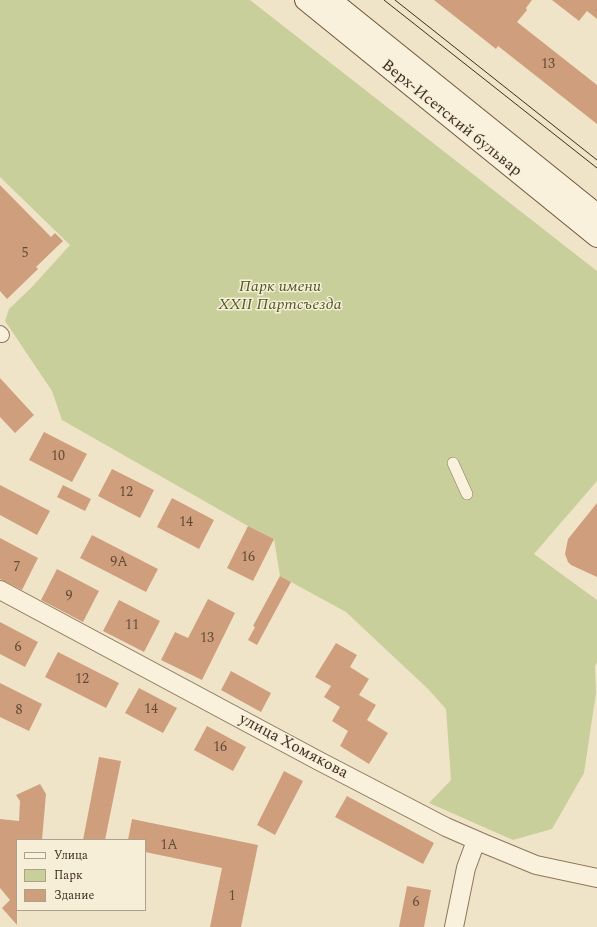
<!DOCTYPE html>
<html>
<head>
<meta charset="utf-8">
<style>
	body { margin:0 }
	#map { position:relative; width:597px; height:927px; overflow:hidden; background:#f0e4c8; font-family:Spectral,serif }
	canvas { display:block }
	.legend { position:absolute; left:16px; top:839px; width:130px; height:72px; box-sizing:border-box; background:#f7eed8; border:1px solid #ada18e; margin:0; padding:5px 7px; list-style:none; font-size:12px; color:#3d2e20 }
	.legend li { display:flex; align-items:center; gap:8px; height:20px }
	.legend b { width:20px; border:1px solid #ada18e }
</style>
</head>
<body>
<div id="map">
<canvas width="597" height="927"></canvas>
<ul class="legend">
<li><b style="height:5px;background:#faf1dc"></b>Улица</li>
<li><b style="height:11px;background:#c9cf9b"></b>Парк</li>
<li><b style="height:11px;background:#cf9f7d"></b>Здание</li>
</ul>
</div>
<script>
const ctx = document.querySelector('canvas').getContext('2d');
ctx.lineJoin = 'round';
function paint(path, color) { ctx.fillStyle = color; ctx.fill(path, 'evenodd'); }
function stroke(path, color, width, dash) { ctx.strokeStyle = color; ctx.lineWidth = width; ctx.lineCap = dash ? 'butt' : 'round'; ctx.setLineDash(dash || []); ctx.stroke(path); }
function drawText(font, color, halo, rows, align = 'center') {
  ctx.font = font + ' Spectral,serif'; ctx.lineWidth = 3; ctx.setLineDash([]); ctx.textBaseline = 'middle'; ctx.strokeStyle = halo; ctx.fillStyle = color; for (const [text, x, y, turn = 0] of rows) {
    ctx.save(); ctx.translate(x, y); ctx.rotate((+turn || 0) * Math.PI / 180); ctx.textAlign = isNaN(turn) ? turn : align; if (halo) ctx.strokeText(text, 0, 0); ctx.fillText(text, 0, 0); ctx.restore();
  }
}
paint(new Path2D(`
	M 0,0 L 250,0 L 597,271 L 597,481 L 534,554 L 597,600 L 597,662 L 595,667 L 596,693 L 584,773 L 552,829 L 513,840 L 429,803 L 451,780 L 446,709 L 428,689 L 346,612 L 280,576 L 274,539 L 248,526 L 62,420 L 52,391 L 5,321 L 9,309 L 31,288 L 70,245 L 0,177 Z`), '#c9cf9b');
paint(new Path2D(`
	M 434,0 L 532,0 L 526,8 L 527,10 L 517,22 L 597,85 L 597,124 L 498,46 L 496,49 Z
	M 552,0 L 597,0 L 597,19 L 587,11 L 579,21 Z
	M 0,185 L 51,237 L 55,233 L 63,241 L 36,267 L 38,269 L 7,299 L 0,291 Z
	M 0,378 L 34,415 L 15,433 L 0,417 Z
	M 44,432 L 87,454 L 72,482 L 29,460 Z
	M 112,469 L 154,490 L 140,518 L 98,496 Z
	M 0,485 L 50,511 L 37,535 L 0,515 Z
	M 63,485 L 91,499 L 85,511 L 57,497 Z
	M 172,498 L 214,520 L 199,549 L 157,527 Z
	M 597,503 L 597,577 L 571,565 L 568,562 L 565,554 L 568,539 Z
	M 248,526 L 274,539 L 253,581 L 227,568 Z
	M 92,535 L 158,569 L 146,592 L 80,558 Z
	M 0,538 L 38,558 L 22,590 L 0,579 Z
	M 57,569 L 99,591 L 83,622 L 41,600 Z
	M 280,576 L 291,582 L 257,645 L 248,640 L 255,627 L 253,626 Z
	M 208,599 L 235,613 L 202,680 L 161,660 L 175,632 L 188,638 Z
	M 119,600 L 160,621 L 144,652 L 103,631 Z
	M 0,622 L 38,642 L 25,667 L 0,654 Z
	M 336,643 L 357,655 L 350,667 L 369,679 L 359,695 L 376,705 L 367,720 L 388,733 L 369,764 L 340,746 L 348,731 L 332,721 L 340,707 L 324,697 L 331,686 L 315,677 Z
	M 58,652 L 119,683 L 106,708 L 45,677 Z
	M 231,671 L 271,693 L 261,712 L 221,690 Z
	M 0,683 L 42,704 L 29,731 L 0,717 Z
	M 139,688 L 177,708 L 163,733 L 125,713 Z
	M 207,726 L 246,747 L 233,771 L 194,750 Z
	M 99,757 L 121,761 L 105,840 L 83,840 Z
	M 284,771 L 303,781 L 275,835 L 257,825 Z
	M 40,784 L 46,794 L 42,840 L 17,840 L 17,925 L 2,908 L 10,900 L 0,888 L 0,819 L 19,821 L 20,801 L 16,795 Z
	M 347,796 L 434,843 L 423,864 L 335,817 Z
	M 132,819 L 258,845 L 241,927 L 210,927 L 222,868 L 145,852 L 145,840 L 128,840 Z
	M 407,886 L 431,890 L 424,927 L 399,927 Z`), '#cf9f7d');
const pedestrian = new Path2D(`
	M 453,463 L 467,494`);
const minor = new Path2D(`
	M 0,333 L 2,335`);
const tertiary = new Path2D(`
	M 0,590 L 319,761 L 446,827 L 485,844 L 536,865 L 597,878
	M 454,927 L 466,868 L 476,841`);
const secondary = new Path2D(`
	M 305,0 L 597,237
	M 331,0 L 597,214`);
stroke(pedestrian, '#8d765c', 12);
stroke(minor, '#8d765c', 16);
stroke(tertiary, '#8d765c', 20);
stroke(secondary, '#6f573f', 22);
stroke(pedestrian, '#faf1dc', 11);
stroke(minor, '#faf1dc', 14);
stroke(tertiary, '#faf1dc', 18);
stroke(secondary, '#faf1dc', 20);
stroke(new Path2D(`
	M 384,0 L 597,168
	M 395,0 L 597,160`), '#3d2e20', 1);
drawText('14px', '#624a37', null, [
	["13",548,65],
	["5",25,254],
	["10",58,457],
	["12",126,493],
	["14",186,523],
	["16",248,558],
	["9А",119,563],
	["7",17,568],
	["9",69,597],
	["11",132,626],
	["13",207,639],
	["6",18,648],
	["12",82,680],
	["14",151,710],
	["8",19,711],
	["16",220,748],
	["1А",169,846],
	["1",232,897],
	["6",416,903]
]);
drawText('16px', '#3d2e20', '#f7eed8', [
	["Верх-Исетский бульвар",451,119,39],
	["улица Хомякова",293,747,28]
]);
drawText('italic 16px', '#4d5a26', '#f7eed8', [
	["Парк имени",280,288],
	["XXII Партсъезда",280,306]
]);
</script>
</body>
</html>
